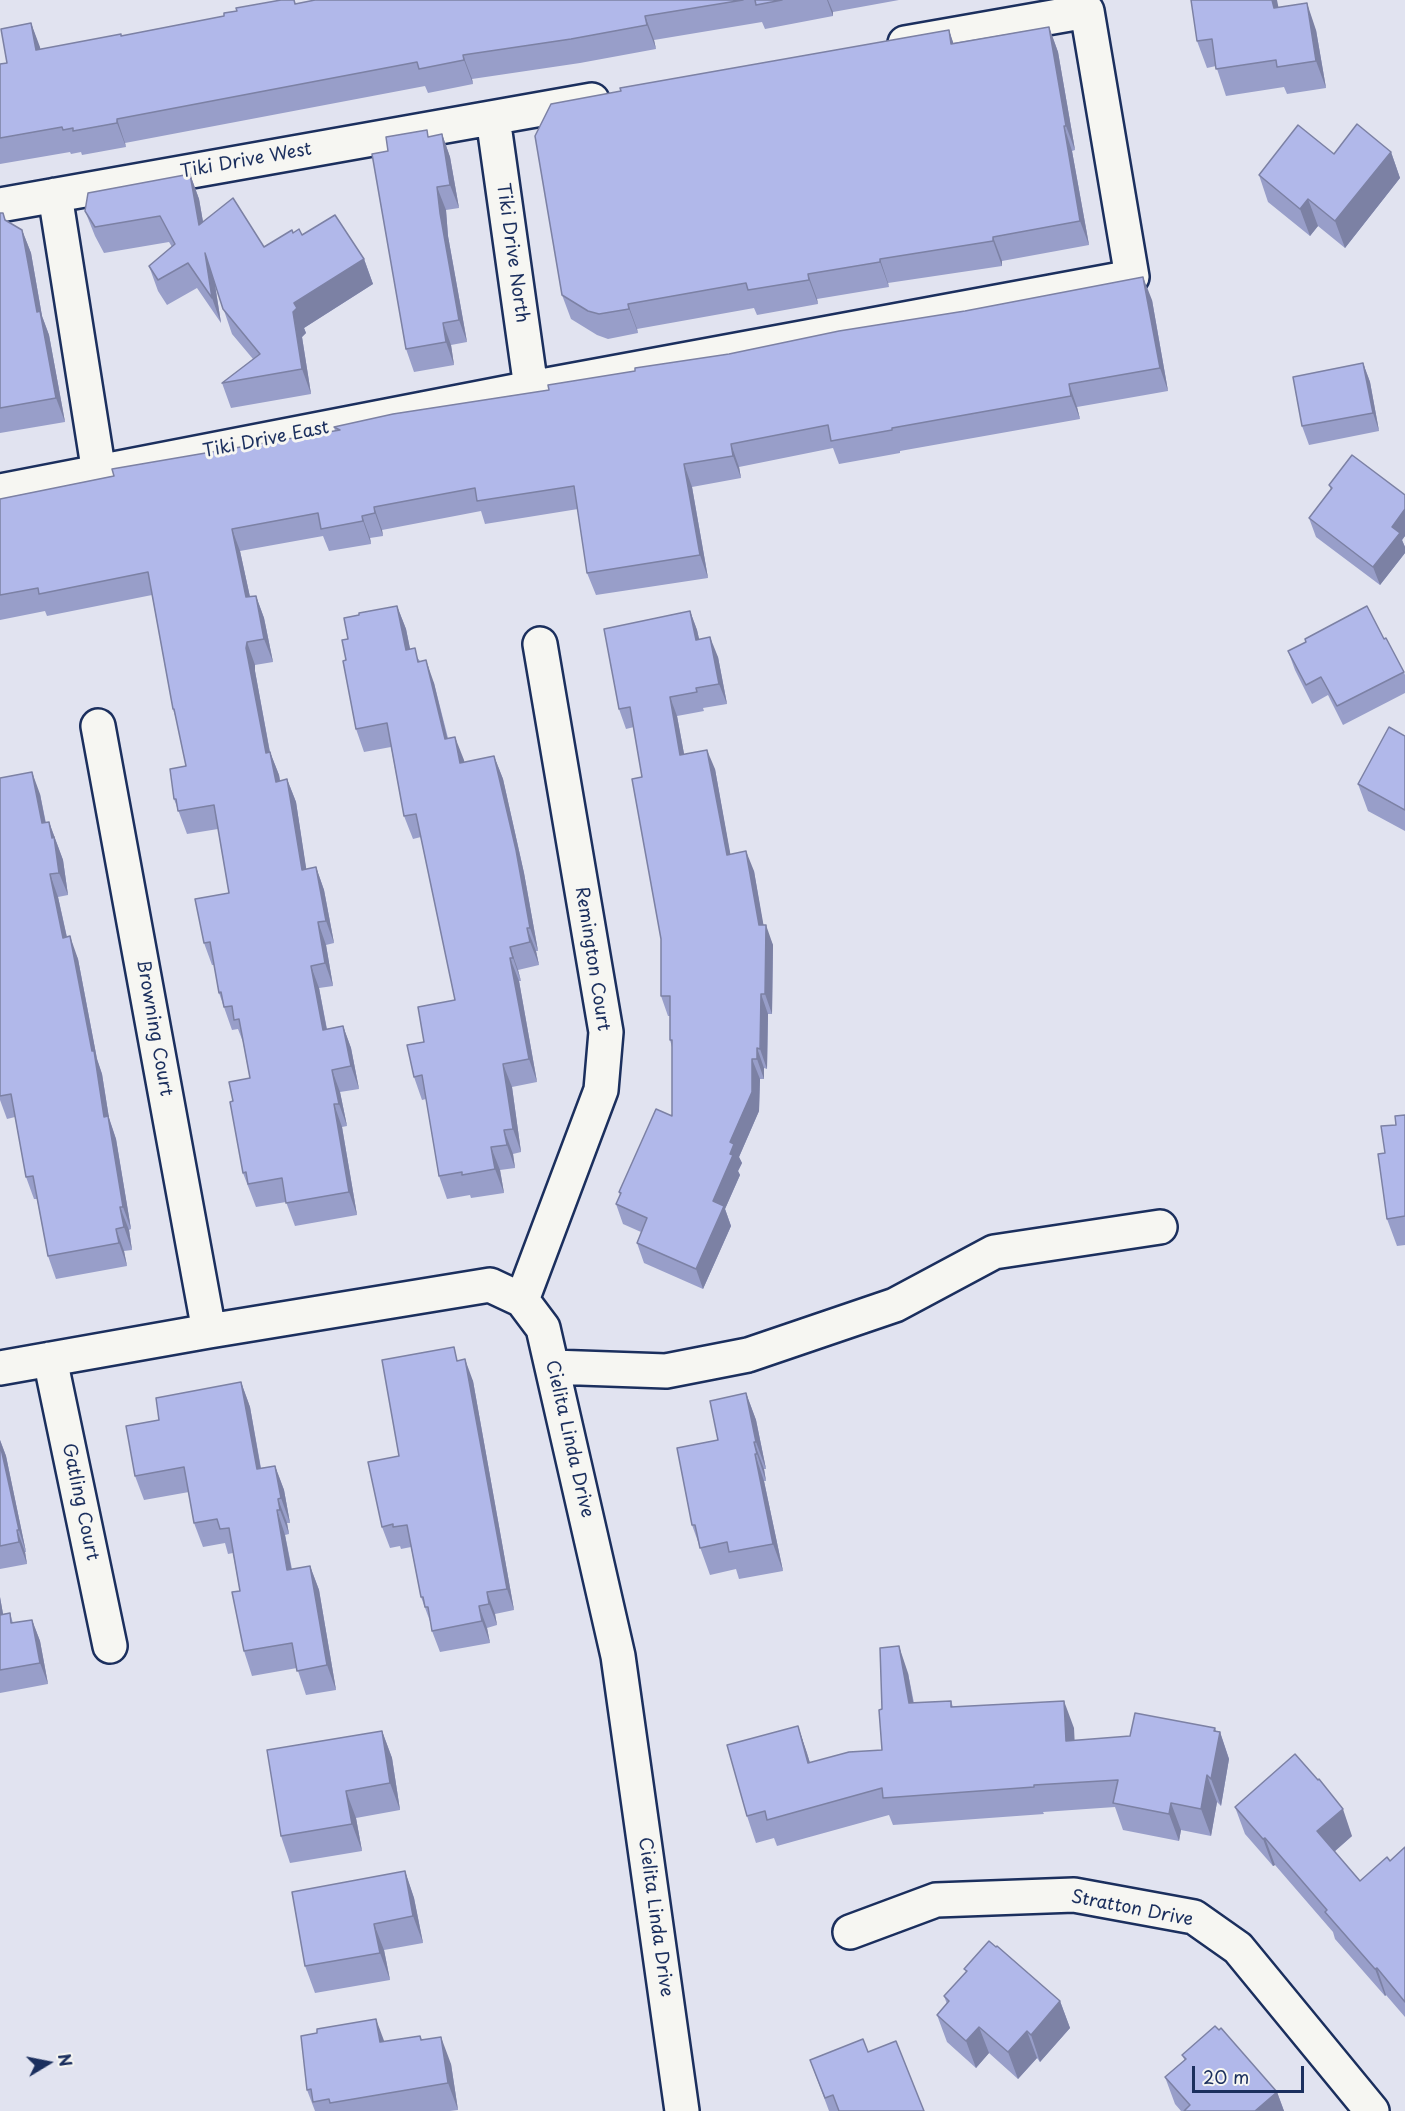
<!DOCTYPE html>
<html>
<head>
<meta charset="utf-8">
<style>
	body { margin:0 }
	#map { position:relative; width:1405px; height:2111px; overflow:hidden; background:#e1e3f0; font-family:"Playpen Sans",sans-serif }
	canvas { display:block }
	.north { position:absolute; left:18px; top:2033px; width:60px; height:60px; -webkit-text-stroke:4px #f6f6f2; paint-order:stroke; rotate:80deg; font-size:16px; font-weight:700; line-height:24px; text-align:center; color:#1b2f5e }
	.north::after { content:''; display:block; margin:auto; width:21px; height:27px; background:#1b2f5e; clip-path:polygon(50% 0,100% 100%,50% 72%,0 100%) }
	.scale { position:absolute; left:1192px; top:2066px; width:112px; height:27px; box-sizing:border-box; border:3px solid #1b2f5e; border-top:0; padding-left:8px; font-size:18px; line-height:21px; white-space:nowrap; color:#1b2f5e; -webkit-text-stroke:4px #f6f6f2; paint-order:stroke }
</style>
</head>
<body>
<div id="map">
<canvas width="1405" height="2111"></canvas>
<div class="north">N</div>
<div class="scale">20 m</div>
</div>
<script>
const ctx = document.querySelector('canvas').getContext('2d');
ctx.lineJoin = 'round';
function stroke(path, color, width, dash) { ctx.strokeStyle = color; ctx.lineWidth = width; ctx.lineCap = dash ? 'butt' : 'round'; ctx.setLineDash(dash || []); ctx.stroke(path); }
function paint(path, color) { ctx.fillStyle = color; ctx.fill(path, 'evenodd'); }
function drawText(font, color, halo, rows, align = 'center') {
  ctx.font = font + ' "Playpen Sans",sans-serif'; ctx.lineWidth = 6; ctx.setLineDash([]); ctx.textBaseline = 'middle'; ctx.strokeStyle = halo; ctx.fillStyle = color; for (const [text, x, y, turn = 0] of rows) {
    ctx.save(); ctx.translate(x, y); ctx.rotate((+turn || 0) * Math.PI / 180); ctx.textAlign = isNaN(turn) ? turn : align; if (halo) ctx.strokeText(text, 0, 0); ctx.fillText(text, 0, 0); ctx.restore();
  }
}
const minor = new Path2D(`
	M 493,118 L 531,388
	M 55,195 L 99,473
	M 0,205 L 592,100
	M 0,491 L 531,388 L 1132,277 L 1087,11 L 905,43
	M 98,726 L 209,1331
	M 522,1300 L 601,1090 L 606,1032 L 540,644
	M 50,1359 L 110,1646
	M 552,1367 L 666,1371 L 748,1355 L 895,1305 L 994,1252 L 1160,1227
	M 0,1368 L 209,1331 L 490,1285 L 522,1300 L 543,1328 L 618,1656 L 682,2111
	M 850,1932 L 936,1900 L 1074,1895 L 1194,1917 L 1238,1948 L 1372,2111`);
stroke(minor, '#1b2f5e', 38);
stroke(minor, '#f6f6f2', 33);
paint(new Path2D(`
	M 294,0 L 296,4 L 315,0 L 899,0 L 833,12 L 833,16 L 765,29 L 762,22 L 654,40 L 656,49 L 580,63 L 472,79 L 473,84 L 428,93 L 425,86 L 125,143 L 126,147 L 82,155 L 81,152 L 71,154 L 70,152 L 0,164 L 0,64 L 7,63 L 31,23 L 40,49 L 121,36 L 224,16 Z
	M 1279,7 L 1316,30 L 1326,88 L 1287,94 L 1284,87 L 1226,96 L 1216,66 L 1207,68 L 1197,41 Z
	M 1049,27 L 1058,52 L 1075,150 L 1072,151 L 1089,245 L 1002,261 L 1002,266 L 888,283 L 889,287 L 817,299 L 818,304 L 757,315 L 754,308 L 637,329 L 638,333 L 608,339 L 597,335 L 571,319 L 562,295 L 621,91 L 949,30 L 953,43 Z
	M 442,134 L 450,157 L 459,208 L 446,210 L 448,236 L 467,342 L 451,345 L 454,365 L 414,372 L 406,349 L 388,151 L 430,137 Z
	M 1391,152 L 1400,178 L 1345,248 L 1318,226 L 1310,236 L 1268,202 L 1259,175 L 1334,154 Z
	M 190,174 L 199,199 L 203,222 L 264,247 L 293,233 L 302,235 L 364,259 L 373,284 L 304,328 L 306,333 L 302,337 L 311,394 L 231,408 L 222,383 L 253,359 L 232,334 L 215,284 L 221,323 L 197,288 L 167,305 L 158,291 L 149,266 L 172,247 L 169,242 L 104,253 L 95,236 L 85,211 Z
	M 0,213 L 6,221 L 22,230 L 31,253 L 42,316 L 49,335 L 65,422 L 0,433 Z
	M 1152,300 L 1168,391 L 1077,407 L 1080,419 L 900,451 L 900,453 L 839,464 L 833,448 L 739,467 L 741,478 L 692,487 L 708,578 L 596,595 L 587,573 L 578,509 L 485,524 L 481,511 L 382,530 L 383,536 L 370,538 L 371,544 L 329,551 L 323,536 L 240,551 L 250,597 L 256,596 L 264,618 L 273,662 L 255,665 L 255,671 L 270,752 L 279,775 L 280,781 L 287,779 L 296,802 L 306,869 L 316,867 L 324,890 L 334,943 L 326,945 L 333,986 L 319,988 L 327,1029 L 343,1026 L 351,1048 L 359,1089 L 340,1092 L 347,1126 L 342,1127 L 357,1215 L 295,1226 L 286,1202 L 256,1207 L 243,1173 L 233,1101 L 250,1078 L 243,1042 L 238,1029 L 232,1030 L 219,993 L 214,965 L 212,965 L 204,943 L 229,893 L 218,829 L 187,834 L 174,799 L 186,766 L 177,722 L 173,709 L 152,595 L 47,616 L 45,611 L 0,620 L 0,499 L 335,431 L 334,427 Z
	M 1363,363 L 1370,382 L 1379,431 L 1309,445 L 1302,426 Z
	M 1329,485 L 1405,495 L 1405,536 L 1402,540 L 1405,547 L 1405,553 L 1380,585 L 1316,537 L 1309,518 L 1331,490 Z
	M 397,606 L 406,629 L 410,649 L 420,661 L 434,683 L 448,738 L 464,762 L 494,756 L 503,779 L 524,873 L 538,951 L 536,951 L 539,965 L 518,970 L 521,981 L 519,981 L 537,1082 L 512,1087 L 521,1152 L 513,1154 L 515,1168 L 500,1170 L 504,1193 L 471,1198 L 470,1195 L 447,1199 L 439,1176 L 426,1099 L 422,1100 L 414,1077 L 424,1042 L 455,1000 L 421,837 L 413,839 L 404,816 L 391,747 L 364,752 L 356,729 L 346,660 L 348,639 Z
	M 690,611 L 697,630 L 699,639 L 718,657 L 727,704 L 703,708 L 704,711 L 677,716 L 684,754 L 715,769 L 730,854 L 754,871 L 763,925 L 773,945 L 772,1014 L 768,1014 L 767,1069 L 764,1068 L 764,1079 L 760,1079 L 759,1111 L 739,1157 L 742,1163 L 738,1171 L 740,1175 L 725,1209 L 731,1226 L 703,1289 L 644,1263 L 637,1243 L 641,1232 L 623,1224 L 616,1204 L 620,1195 L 619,1192 L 672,1116 L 672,1047 L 670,1040 L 670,1016 L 668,1016 L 661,996 L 661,939 L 642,777 L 634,727 L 626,729 L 619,709 Z
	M 1384,639 L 1404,672 L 1405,675 L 1405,693 L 1343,725 L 1328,695 L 1312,704 L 1295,670 L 1288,651 Z
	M 1405,736 L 1405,831 L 1368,811 L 1358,784 Z
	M 0,778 L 40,794 L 46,823 L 49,822 L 63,860 L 68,895 L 58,897 L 67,937 L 78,959 L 97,1059 L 102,1074 L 109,1118 L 116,1139 L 131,1229 L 129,1230 L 132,1250 L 124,1251 L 127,1266 L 56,1279 L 48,1256 L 37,1199 L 34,1199 L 26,1177 L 15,1117 L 7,1119 L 0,1100 Z
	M 1405,1115 L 1405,1245 L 1397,1246 L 1387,1219 L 1385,1153 L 1396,1125 Z
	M 459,1360 L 473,1381 L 514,1610 L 495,1614 L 497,1625 L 487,1628 L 490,1643 L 440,1652 L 432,1631 L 431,1624 L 421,1597 L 411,1547 L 401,1549 L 400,1546 L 390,1548 L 382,1527 L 399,1456 Z
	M 241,1382 L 250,1407 L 261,1468 L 275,1466 L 284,1490 L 290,1523 L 287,1523 L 289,1534 L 285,1535 L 292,1569 L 310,1566 L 319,1590 L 336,1690 L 306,1695 L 297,1668 L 252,1676 L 244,1651 L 240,1591 L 233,1553 L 228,1554 L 225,1543 L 203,1547 L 194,1523 L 189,1492 L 144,1500 L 135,1476 L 159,1420 Z
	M 746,1393 L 756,1420 L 766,1469 L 764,1469 L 766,1481 L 764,1481 L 783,1571 L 739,1579 L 736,1569 L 710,1575 L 692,1525 L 718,1440 Z
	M 0,1440 L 6,1456 L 26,1552 L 25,1552 L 27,1564 L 0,1569 Z
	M 0,1597 L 3,1614 L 10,1613 L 13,1623 L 32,1620 L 40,1641 L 48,1684 L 0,1693 Z
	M 908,1673 L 914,1703 L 951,1701 L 953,1707 L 1074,1728 L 1074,1741 L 1216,1731 L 1220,1732 L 1229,1759 L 1221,1806 L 1217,1802 L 1211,1836 L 1181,1830 L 1179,1841 L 1123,1830 L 1115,1807 L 1043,1812 L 1044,1814 L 893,1825 L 889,1815 L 777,1846 L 774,1838 L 756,1843 L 747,1816 L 798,1726 L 810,1763 L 882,1750 L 882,1709 Z
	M 382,1731 L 392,1758 L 400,1810 L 356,1818 L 362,1851 L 290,1863 L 281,1836 Z
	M 1235,1807 L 1352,1836 L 1334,1852 L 1360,1881 L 1390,1861 L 1405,1847 L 1405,2017 L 1386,1995 L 1385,1996 L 1335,1939 L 1333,1932 L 1275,1865 L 1273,1866 L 1245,1834 Z
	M 405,1871 L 414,1898 L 423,1943 L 384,1950 L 390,1980 L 315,1993 L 305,1966 Z
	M 964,1969 L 1060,2001 L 1070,2028 L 1040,2062 L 1037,2058 L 1018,2079 L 989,2053 L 976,2068 L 947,2042 L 937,2015 L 947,2004 L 944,1996 L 966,1972 Z
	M 420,2036 L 422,2040 L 451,2064 L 458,2110 L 450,2111 L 315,2111 L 307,2090 L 384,2042 Z
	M 868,2052 L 924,2111 L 829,2111 L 810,2060 Z
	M 1182,2055 L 1277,2092 L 1284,2111 L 1181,2111 L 1175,2104 L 1165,2077 L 1185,2061 Z`), '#989ec9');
paint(new Path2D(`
	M 827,0 L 828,0 L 833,12 L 833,16 Z
	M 1272,0 L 1277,0 L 1284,35 L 1274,8 Z
	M 1307,3 L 1316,30 L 1326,88 L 1316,61 Z
	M 645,16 L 654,40 L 656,49 L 647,25 Z
	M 31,23 L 40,47 L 44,74 L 36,50 Z
	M 1049,27 L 1058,52 L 1075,150 L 1066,126 Z
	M 949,30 L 957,54 L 951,44 Z
	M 463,55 L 472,79 L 473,84 L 464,60 Z
	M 117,119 L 125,143 L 126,147 L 117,123 Z
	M 1064,126 L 1072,151 L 1089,245 L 1080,221 Z
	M 442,134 L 450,157 L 459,208 L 450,185 Z
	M 1391,152 L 1400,178 L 1345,248 L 1335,221 Z
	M 190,174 L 199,199 L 208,250 L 199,225 Z
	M 437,187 L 446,210 L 448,236 L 467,342 L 459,320 L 440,213 Z
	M 1308,199 L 1318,226 L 1310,236 L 1300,209 Z
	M 22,230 L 31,253 L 42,316 L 49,335 L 65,422 L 56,398 L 37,312 Z
	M 993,237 L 1002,261 L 1002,266 L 993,241 Z
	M 205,253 L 214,279 L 221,323 L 212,298 Z
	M 364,259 L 373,284 L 304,328 L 306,333 L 302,337 L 311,394 L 302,369 L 293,312 L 294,303 Z
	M 880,259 L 888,283 L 889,287 L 880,262 Z
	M 808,274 L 817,299 L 818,304 L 809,280 Z
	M 1143,277 L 1152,300 L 1168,391 L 1160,368 Z
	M 628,304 L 637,329 L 638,333 L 629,309 Z
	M 443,323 L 451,345 L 454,365 L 446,342 Z
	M 1363,363 L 1370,382 L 1379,431 L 1373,413 Z
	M 1069,384 L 1077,407 L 1080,419 L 1071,396 Z
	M 731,444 L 739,467 L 741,478 L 733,456 Z
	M 684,464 L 692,487 L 708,578 L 700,555 Z
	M 374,507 L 382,530 L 383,536 L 375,513 Z
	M 1405,509 L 1405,536 L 1402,540 L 1405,547 L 1405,553 L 1380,585 L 1373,567 L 1392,527 Z
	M 362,516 L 370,538 L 371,544 L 363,521 Z
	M 232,529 L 240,551 L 255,620 L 246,597 Z
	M 256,596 L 264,618 L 273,662 L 264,639 Z
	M 397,606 L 406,629 L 415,673 L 406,650 Z
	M 690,611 L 697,630 L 704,660 L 696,640 Z
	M 710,637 L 718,657 L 727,704 L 719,684 Z
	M 247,642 L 255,665 L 255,671 L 274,775 L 266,753 L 246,648 Z
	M 426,660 L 434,683 L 453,762 L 445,739 Z
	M 670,697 L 677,716 L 688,775 L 680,755 Z
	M 455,737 L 464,760 L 469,786 L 460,763 Z
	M 707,750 L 715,769 L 734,874 L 727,855 Z
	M 270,752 L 279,775 L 284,804 L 276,782 Z
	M 494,756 L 503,779 L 524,873 L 538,951 L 530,928 Z
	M 32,772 L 40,794 L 50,846 L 42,823 Z
	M 287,779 L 296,802 L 310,893 L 302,870 Z
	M 49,822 L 63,860 L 68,895 L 59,873 Z
	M 746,851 L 754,871 L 766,939 L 766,925 L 773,945 L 772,1014 L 765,994 L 759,925 Z
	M 316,867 L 324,890 L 334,943 L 326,921 Z
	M 50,874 L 58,897 L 72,961 L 63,938 Z
	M 318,922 L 326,945 L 333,986 L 325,963 Z
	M 527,928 L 536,951 L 539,965 L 530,942 Z
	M 70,936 L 78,959 L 97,1059 L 102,1074 L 109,1118 L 116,1139 L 131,1229 L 123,1207 L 104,1117 Z
	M 510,947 L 518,970 L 521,981 L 513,958 Z
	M 510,958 L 519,981 L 537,1082 L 529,1059 Z
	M 311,966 L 319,988 L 331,1052 L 323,1030 Z
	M 761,994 L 768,1014 L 767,1069 L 760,1049 Z
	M 343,1026 L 351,1048 L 359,1089 L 351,1066 Z
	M 757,1048 L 764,1068 L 764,1079 L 757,1059 Z
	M 752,1059 L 760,1079 L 759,1111 L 739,1157 L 742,1163 L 738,1171 L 740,1175 L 725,1209 L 731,1226 L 703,1289 L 696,1269 L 713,1201 Z
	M 503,1064 L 512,1087 L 521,1152 L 513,1129 Z
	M 332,1070 L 340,1092 L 347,1126 L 339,1104 Z
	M 334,1104 L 342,1127 L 357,1215 L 349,1192 Z
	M 504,1130 L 513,1154 L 515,1168 L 507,1145 Z
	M 491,1147 L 500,1170 L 504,1193 L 495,1169 Z
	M 120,1207 L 129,1230 L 132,1250 L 124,1227 Z
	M 116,1229 L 124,1251 L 127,1266 L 119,1243 Z
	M 465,1359 L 473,1381 L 514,1610 L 507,1589 Z
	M 241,1382 L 250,1407 L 265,1493 L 257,1469 Z
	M 746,1393 L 756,1420 L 766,1469 L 756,1442 Z
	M 0,1440 L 6,1456 L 26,1552 L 19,1530 L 0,1444 Z
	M 754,1442 L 764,1469 L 766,1481 L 757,1454 Z
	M 755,1454 L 764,1481 L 783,1571 L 773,1544 Z
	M 275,1466 L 284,1490 L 290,1523 L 281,1498 Z
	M 278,1499 L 287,1523 L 289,1534 L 280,1510 Z
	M 277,1510 L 285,1535 L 296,1594 L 287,1570 Z
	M 17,1530 L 25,1552 L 27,1564 L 19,1542 Z
	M 310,1566 L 319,1590 L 336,1690 L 327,1665 Z
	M 487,1592 L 495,1614 L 497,1625 L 489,1604 Z
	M 0,1597 L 7,1636 L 0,1617 Z
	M 479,1606 L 487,1628 L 490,1643 L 482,1621 Z
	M 32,1620 L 40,1641 L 48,1684 L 40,1663 Z
	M 899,1646 L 908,1673 L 918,1730 L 909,1703 Z
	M 1064,1701 L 1074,1728 L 1076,1768 L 1066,1741 Z
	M 798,1726 L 807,1753 L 818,1790 L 808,1763 Z
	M 1215,1728 L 1218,1738 L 1220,1732 L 1229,1759 L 1221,1806 L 1211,1779 Z
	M 382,1731 L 392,1758 L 400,1810 L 390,1783 Z
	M 1207,1775 L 1217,1802 L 1211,1836 L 1201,1809 Z
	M 346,1791 L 356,1818 L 362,1851 L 352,1824 Z
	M 1171,1803 L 1181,1830 L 1179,1841 L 1169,1814 Z
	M 1343,1809 L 1352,1836 L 1327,1858 L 1317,1831 Z
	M 1265,1838 L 1275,1865 L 1273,1866 L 1263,1839 Z
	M 405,1871 L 414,1898 L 423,1943 L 413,1916 Z
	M 374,1924 L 384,1950 L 390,1980 L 380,1953 Z
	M 1377,1968 L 1386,1995 L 1385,1996 L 1375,1969 Z
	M 1060,2001 L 1070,2028 L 1040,2062 L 1031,2035 Z
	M 376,2019 L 386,2046 L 380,2042 Z
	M 979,2027 L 989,2053 L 976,2068 L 966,2041 Z
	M 1027,2031 L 1037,2058 L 1018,2079 L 1008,2052 Z
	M 441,2037 L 451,2064 L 458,2110 L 448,2083 Z
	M 1277,2092 L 1284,2111 L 1255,2111 Z`), '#7c81a4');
const building = new Path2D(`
	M 281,0 L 294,0 L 295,4 L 315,0 L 743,0 L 645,16 L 647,25 L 571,39 L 463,55 L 464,60 L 419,69 L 417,62 L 117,119 L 117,123 L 73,131 L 73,128 L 63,130 L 62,127 L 0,138 L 0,64 L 7,63 L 1,29 L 31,23 L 36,50 L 121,34 L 121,36 L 224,16 L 224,13 L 237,11 L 236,8 Z
	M 755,0 L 782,0 L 756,5 Z
	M 1191,0 L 1272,0 L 1274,8 L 1307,3 L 1316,61 L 1277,67 L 1276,60 L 1216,69 L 1212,39 L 1197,41 Z
	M 1049,27 L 1066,126 L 1064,126 L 1080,221 L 993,237 L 993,241 L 880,259 L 880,262 L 808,274 L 809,280 L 748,290 L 746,283 L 628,304 L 629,309 L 599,314 L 588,311 L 562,295 L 535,136 L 551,104 L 621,91 L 620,88 L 949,30 L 951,44 Z
	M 1357,124 L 1391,152 L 1335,221 L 1308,199 L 1300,209 L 1259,175 L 1298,125 L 1334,154 Z
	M 427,130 L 428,137 L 442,134 L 450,185 L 437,187 L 440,213 L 459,320 L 443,323 L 446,342 L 406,349 L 372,154 L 388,151 L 386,137 Z
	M 190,174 L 199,225 L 233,198 L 264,247 L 292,230 L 293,233 L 299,229 L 302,235 L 335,215 L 364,259 L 294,303 L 297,308 L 293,312 L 302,369 L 222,383 L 260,354 L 223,309 L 205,253 L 212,298 L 188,263 L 158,280 L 149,266 L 175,244 L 160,216 L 95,227 L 85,211 L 88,193 Z
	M 0,213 L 3,213 L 5,220 L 22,230 L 37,312 L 40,311 L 56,398 L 0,408 Z
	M 1143,277 L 1160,368 L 1069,384 L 1071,396 L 892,428 L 892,430 L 831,441 L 828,425 L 731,444 L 733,456 L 684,464 L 700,555 L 587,573 L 574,486 L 477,501 L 475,488 L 374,507 L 375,513 L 362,516 L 363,521 L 321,529 L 318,513 L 232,529 L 246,597 L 256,596 L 264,639 L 247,642 L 246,648 L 266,753 L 270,752 L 276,782 L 287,779 L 302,870 L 316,867 L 326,921 L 318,922 L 325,963 L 311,966 L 323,1030 L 343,1026 L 351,1066 L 332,1070 L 339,1104 L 334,1104 L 349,1192 L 286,1203 L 282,1178 L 248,1184 L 246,1172 L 243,1173 L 230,1102 L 233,1101 L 229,1082 L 250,1078 L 239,1019 L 234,1020 L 232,1006 L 224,1007 L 221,992 L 219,993 L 210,942 L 204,943 L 195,899 L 229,893 L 214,805 L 178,811 L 176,799 L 174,799 L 170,769 L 186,766 L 174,709 L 173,709 L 148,572 L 39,594 L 38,588 L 0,595 L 0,499 L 114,476 L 112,469 L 340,430 L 334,427 L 393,414 L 549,390 L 548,385 L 635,371 L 635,368 L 729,354 L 839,331 L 965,311 Z
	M 1363,363 L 1373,413 L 1302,426 L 1293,377 Z
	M 1352,455 L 1405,495 L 1405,509 L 1392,527 L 1400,533 L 1373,567 L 1309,518 L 1332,488 L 1329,485 Z
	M 397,606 L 406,650 L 415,648 L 418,662 L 426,660 L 445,739 L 455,737 L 460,763 L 494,756 L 516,850 L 530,928 L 527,928 L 530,942 L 510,947 L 513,958 L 510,958 L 529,1059 L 503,1064 L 513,1129 L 504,1130 L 507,1145 L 491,1147 L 495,1169 L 462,1175 L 462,1172 L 439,1176 L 422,1075 L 414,1077 L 407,1045 L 424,1042 L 418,1007 L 455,1000 L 416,814 L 404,816 L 387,723 L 356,729 L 343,661 L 346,660 L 342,640 L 348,639 L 344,618 L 359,615 L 359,613 Z
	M 1367,606 L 1384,639 L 1386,638 L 1404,672 L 1337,706 L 1321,677 L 1306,685 L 1288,651 L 1306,642 L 1305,639 Z
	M 690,611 L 696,640 L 710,637 L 719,684 L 696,688 L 697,692 L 670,697 L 680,755 L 707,750 L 727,855 L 746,851 L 759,925 L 766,925 L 765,994 L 761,994 L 760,1049 L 757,1048 L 757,1059 L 752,1059 L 752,1092 L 730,1142 L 734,1144 L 730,1154 L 733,1155 L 713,1201 L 724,1206 L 696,1269 L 637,1243 L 647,1218 L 616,1204 L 621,1193 L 619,1192 L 656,1109 L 672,1116 L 672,1040 L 670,1040 L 670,996 L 661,996 L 661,939 L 632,779 L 642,777 L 630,707 L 619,709 L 604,629 Z
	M 1389,727 L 1405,736 L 1405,810 L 1358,784 Z
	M 32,772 L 42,823 L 49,822 L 52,838 L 54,837 L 59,873 L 50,874 L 63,938 L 70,936 L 92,1051 L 94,1051 L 104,1117 L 108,1116 L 123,1207 L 120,1207 L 124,1227 L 116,1229 L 119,1243 L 48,1256 L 33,1176 L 26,1177 L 11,1094 L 0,1096 L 0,778 Z
	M 1405,1115 L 1405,1216 L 1387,1219 L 1378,1154 L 1385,1153 L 1381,1126 L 1396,1125 L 1395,1116 Z
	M 454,1347 L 457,1361 L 465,1359 L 507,1589 L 487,1592 L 489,1604 L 479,1606 L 482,1621 L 432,1631 L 428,1607 L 425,1607 L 423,1597 L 421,1597 L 407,1525 L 393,1527 L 393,1524 L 382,1527 L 368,1462 L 399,1456 L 382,1360 Z
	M 241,1382 L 257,1469 L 275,1466 L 281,1498 L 278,1499 L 280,1510 L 277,1510 L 287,1570 L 310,1566 L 327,1665 L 297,1671 L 292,1643 L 244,1651 L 232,1592 L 240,1591 L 229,1528 L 220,1529 L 217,1519 L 194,1523 L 184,1467 L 135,1476 L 126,1426 L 159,1420 L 156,1398 Z
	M 746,1393 L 756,1442 L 754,1442 L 757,1454 L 755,1454 L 773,1544 L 729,1552 L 727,1542 L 700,1548 L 695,1525 L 692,1525 L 677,1448 L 718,1440 L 710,1401 Z
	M 0,1444 L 19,1530 L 17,1530 L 19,1542 L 0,1546 Z
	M 10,1613 L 11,1623 L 32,1620 L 40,1663 L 0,1670 L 0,1615 Z
	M 899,1646 L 909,1703 L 951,1701 L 951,1707 L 1064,1701 L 1066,1741 L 1130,1736 L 1135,1713 L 1215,1728 L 1214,1731 L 1220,1732 L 1211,1779 L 1207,1775 L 1201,1809 L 1171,1803 L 1169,1814 L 1113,1803 L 1118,1780 L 1034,1785 L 1034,1787 L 883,1798 L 882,1788 L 767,1820 L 765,1811 L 747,1816 L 727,1745 L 798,1726 L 808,1763 L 849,1752 L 882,1750 L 879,1710 L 882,1709 L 880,1648 Z
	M 382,1731 L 390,1783 L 346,1791 L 352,1824 L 281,1836 L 267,1750 Z
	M 1295,1754 L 1318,1780 L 1319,1779 L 1343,1809 L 1317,1831 L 1360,1881 L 1387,1857 L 1390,1861 L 1405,1847 L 1405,2002 L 1377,1968 L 1375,1969 L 1325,1912 L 1327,1910 L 1265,1838 L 1263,1839 L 1235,1807 Z
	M 405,1871 L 413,1916 L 374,1924 L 380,1953 L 305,1966 L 292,1892 Z
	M 989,1941 L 996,1947 L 997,1946 L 1060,2001 L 1031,2035 L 1027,2031 L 1008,2052 L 979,2027 L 966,2041 L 937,2015 L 949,2001 L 944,1996 L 967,1971 L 964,1969 Z
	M 376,2019 L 380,2042 L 420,2036 L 421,2040 L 441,2037 L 448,2083 L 330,2103 L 329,2099 L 313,2102 L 311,2089 L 307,2090 L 301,2036 L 317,2033 L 317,2029 Z
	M 1215,2026 L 1219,2030 L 1221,2028 L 1277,2092 L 1255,2111 L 1184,2111 L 1190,2105 L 1165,2077 L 1186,2059 L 1182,2055 Z
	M 863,2039 L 868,2052 L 896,2041 L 924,2111 L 839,2111 L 833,2095 L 825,2098 L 810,2060 Z`);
paint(building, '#b1b8ea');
stroke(building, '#7c81a4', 1.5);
drawText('18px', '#1b2f5e', '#f6f6f2', [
	["Tiki Drive West",246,161,-10],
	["Tiki Drive North",512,253,82],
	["Tiki Drive East",266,440,-11],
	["Remington Court",592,959,81],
	["Browning Court",154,1028,80],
	["Cielita Linda Drive",569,1439,77],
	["Gatling Court",80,1502,78],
	["Stratton Drive",1132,1909,11],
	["Cielita Linda Drive",655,1917,82]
]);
</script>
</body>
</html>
